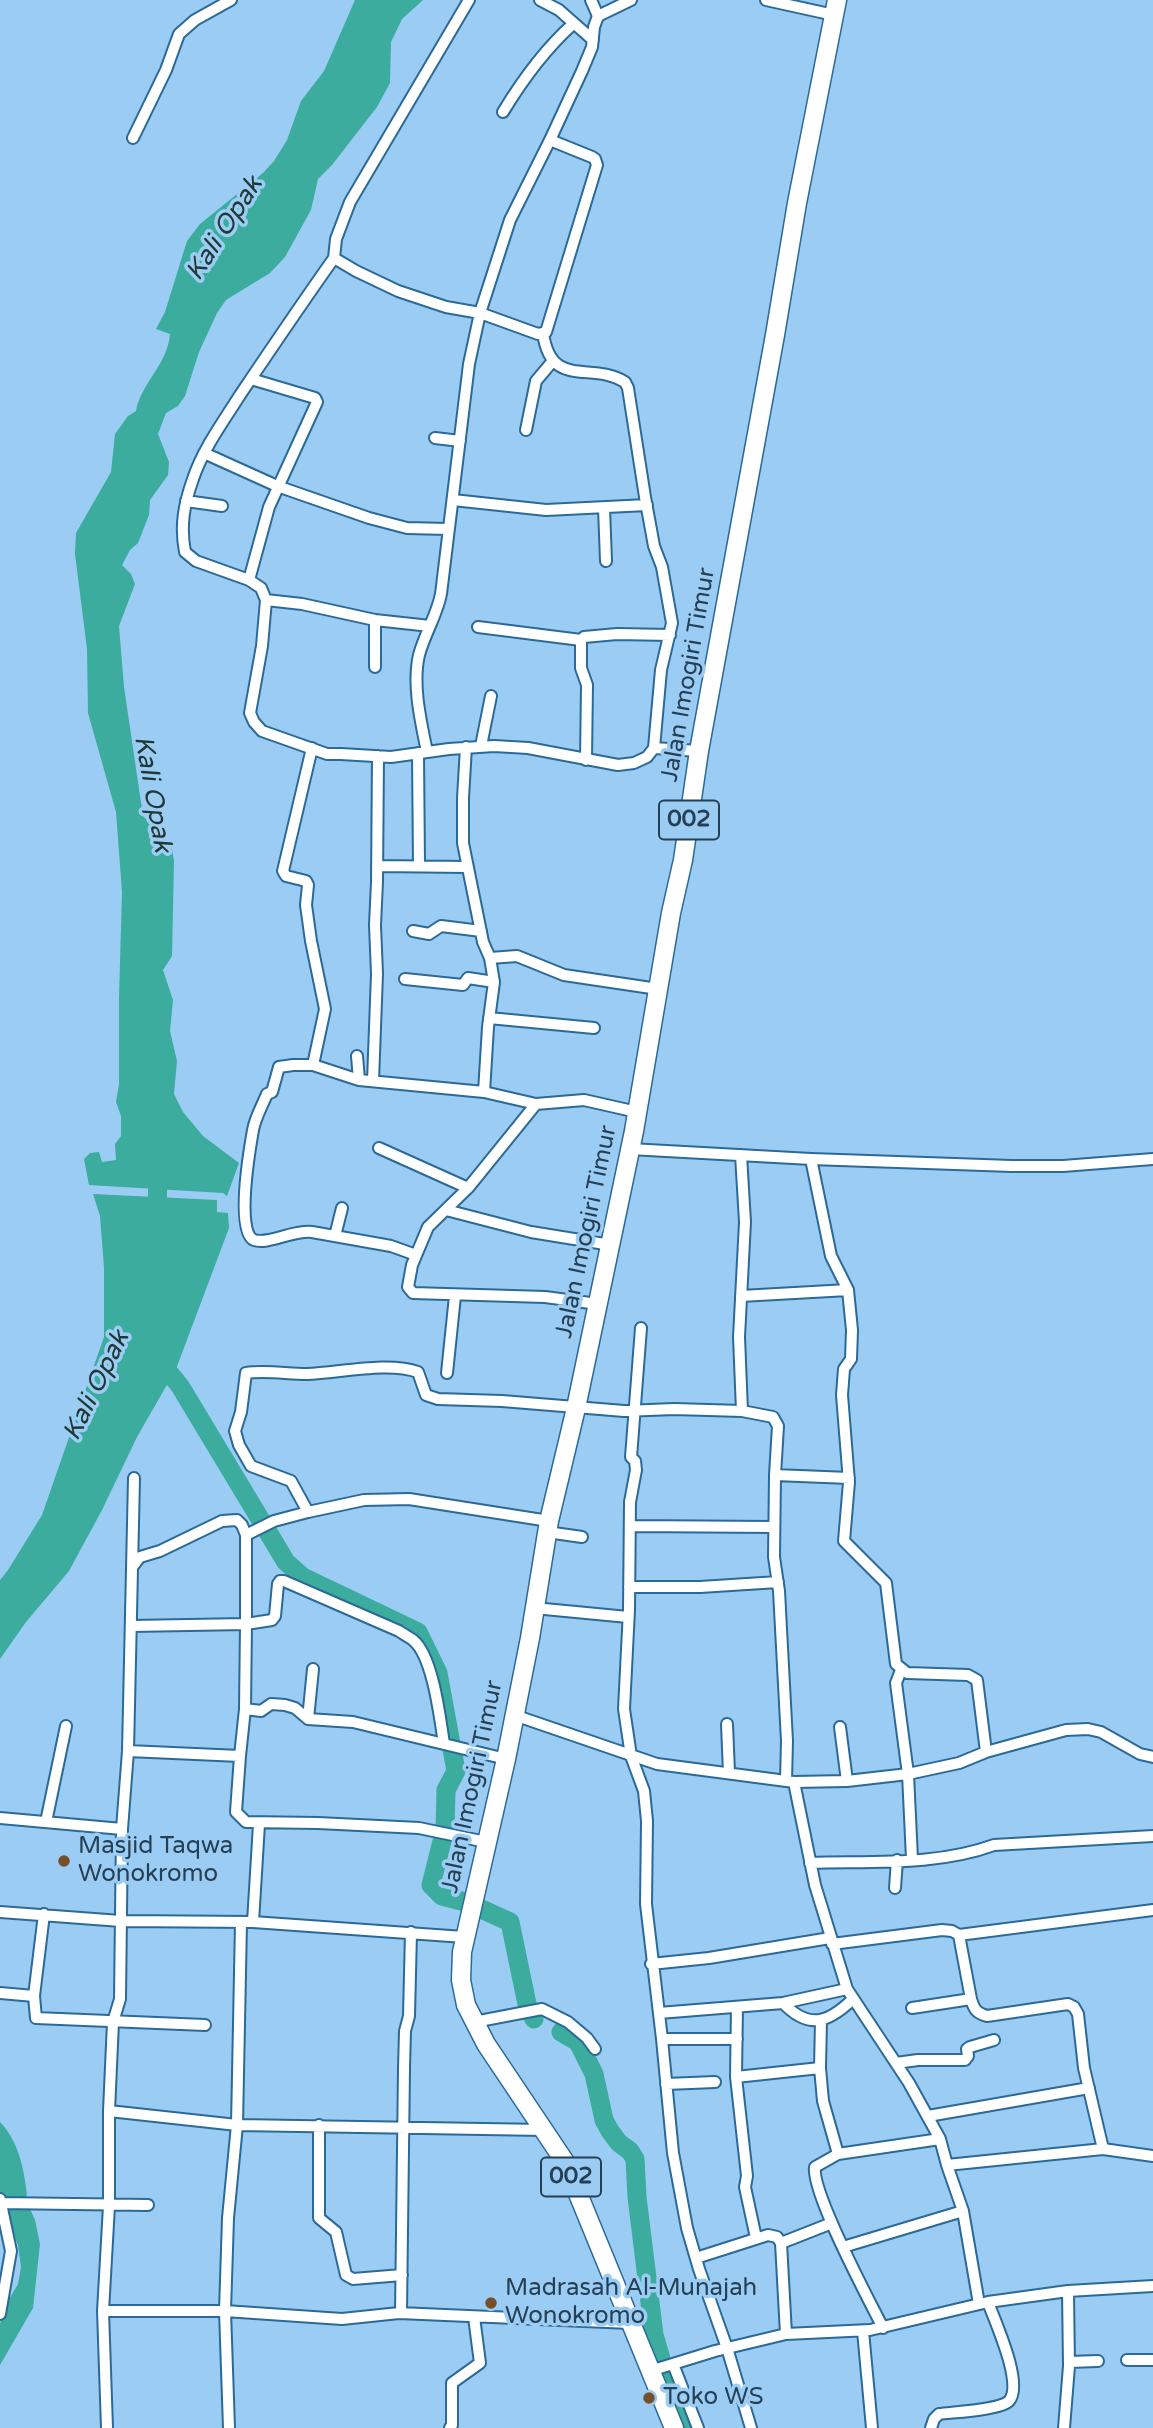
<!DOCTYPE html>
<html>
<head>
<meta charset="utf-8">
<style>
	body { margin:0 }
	canvas { display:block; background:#9accf4 }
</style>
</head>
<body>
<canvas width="1153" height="2428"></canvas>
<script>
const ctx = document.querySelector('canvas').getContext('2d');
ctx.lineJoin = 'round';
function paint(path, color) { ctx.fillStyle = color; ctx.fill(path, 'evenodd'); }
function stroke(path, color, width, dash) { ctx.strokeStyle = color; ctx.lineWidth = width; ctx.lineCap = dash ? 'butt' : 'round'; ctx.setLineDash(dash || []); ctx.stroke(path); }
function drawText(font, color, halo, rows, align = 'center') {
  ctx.font = font + ' "Varela Round",sans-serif'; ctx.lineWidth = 7; ctx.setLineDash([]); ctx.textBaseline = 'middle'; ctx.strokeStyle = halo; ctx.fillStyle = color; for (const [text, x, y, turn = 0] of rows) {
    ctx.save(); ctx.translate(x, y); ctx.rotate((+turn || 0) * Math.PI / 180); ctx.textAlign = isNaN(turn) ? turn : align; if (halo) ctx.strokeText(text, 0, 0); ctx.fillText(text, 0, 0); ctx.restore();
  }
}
paint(new Path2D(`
	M 355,0 L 423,0 L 402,19 L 391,42 L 390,83 L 377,107 L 332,165 L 318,179 L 311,210 L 285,257 L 270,273 L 226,300 L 217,313 L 199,352 L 185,396 L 178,406 L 166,413 L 158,434 L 169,462 L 168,475 L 150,500 L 149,515 L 138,543 L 130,550 L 122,565 L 131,574 L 135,584 L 119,626 L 124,687 L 143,816 L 171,844 L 174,861 L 172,956 L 163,970 L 173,1000 L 170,1031 L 177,1061 L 174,1094 L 183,1112 L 203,1136 L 239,1163 L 227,1196 L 223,1193 L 89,1185 L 84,1159 L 90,1153 L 99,1152 L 102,1162 L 116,1160 L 115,1144 L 121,1136 L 121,1116 L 116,1102 L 119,1084 L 119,998 L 122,892 L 116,812 L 88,713 L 87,649 L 75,554 L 76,533 L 111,472 L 115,434 L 128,416 L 136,411 C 141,383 168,364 170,334 L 156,329 L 165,312 L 187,241 L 200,224 L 263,173 L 274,161 L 287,140 L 301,101 L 324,71 Z
	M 93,1194 L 217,1200 L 217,1212 L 228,1213 L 229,1228 L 176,1369 L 137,1437 L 102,1510 L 69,1571 L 26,1622 L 0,1659 L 0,1580 L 8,1570 L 42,1515 L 104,1337 L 104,1268 L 100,1216 Z
	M 0,2122 C 19,2142 24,2169 27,2195 L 25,2198 L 35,2220 L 40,2244 L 33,2308 L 0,2365 L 0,2324 L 7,2303 L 18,2284 L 21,2267 L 18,2245 L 0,2202 Z`), '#3bac9d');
stroke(new Path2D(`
	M 157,1223 L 158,1162
	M 157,1358 L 180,1386 L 286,1562 L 303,1577 L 418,1632 L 438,1673 L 456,1771 L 446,1790 L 445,1829
	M 443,1837 L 431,1885 L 442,1896 L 465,1902
	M 479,1908 L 510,1922 L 527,2004 L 534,2019
	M 561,2032 L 578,2042 L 594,2074 L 604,2120 L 610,2131 L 619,2143 L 630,2151 L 635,2159 L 637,2197 L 654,2335 L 666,2376 L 687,2428`), '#3bac9d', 19);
const street = new Path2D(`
	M 469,0 L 350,202 L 336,239 L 334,258 L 356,271 L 398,291 L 446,307 L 480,313 L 538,334 L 546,332 L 597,165 L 595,159 L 592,157 L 550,140
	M 540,0 L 559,10 L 593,40
	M 591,0 L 598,16
	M 766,0 L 834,15
	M 503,112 C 523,79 544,50 573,24
	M 133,138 L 166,70 L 179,34 L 195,20 L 231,0
	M 543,333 C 551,390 591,361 625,382 L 628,388 L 645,497 L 654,546 L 662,567 L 672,623 L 661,670 L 654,748 L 699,751
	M 251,379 L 315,398 L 317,402 L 269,507 L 249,580 L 261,588 L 266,600 L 262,646 L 250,713 L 254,722 L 262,731 L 327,754 L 341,754 L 391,757 L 449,749 L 494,746 L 528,748 L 618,765 L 634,763 L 647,757 L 654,748
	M 526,430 L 536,381 L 552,362
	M 435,438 L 460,441
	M 204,453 L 277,486 L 369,518 L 407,528 L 448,529
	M 453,500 L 546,510 L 647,505
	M 186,501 L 222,506
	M 604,508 L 606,561
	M 249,580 L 196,561 L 185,552 C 180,526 184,504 193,479 C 203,449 223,422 240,395 C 271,349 302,303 334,258
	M 266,600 L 302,604 L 375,620 L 430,626
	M 478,627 L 581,640
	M 375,667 L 375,620
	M 481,746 L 491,696
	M 466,747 L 463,798 L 463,843 L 483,942 L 490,958 L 494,982 L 488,1027 L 484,1092
	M 312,748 L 283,871 L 286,876 L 306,881 L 308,885 L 306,905 L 311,941 L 325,1009 L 313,1065
	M 427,752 C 421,722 412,685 419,655 C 425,633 437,615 441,594 L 469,364 L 480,313 L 510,220 L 550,140 L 582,71 L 592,47 L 594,27 L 598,16 L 631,0
	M 418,753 L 419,865
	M 586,760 L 587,685 L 581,668 L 581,640 L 584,637 L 617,634 L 670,635
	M 377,866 L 467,867
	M 413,931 L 429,934 L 441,926 L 481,931
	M 490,958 L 517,956 L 564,975 L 658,989
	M 405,979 L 463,985 L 468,978 L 494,982
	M 489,1018 L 594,1028
	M 357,1056 L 359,1080
	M 373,1081 L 377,974 L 375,925 L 377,882 L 378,756
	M 536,1104 L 468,1188 L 428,1227 L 412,1265 L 408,1287 L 413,1293 L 545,1297 L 598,1304
	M 379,1148 L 468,1188
	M 630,1149 L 811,1159 L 1012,1166 L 1063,1166 L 1153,1159
	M 741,1155 L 745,1222 L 739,1337 L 742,1411
	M 811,1159 L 831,1256 L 848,1290 L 852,1330 L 851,1359 L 844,1369 L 842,1395 L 849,1482 L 844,1541 L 886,1583 L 896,1664 L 907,1673 L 968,1675 L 977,1680 L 986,1752
	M 446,1210 L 531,1232 L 611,1245
	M 335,1236 L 342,1208
	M 416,1255 L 391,1246 L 312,1232 C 292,1230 268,1245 254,1240 C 235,1233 250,1147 253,1130 C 255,1118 262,1106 267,1094 L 272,1092 L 279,1067 L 293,1065 L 313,1065 L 359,1080 L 484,1092 L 536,1104 L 584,1100 L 637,1112
	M 741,1296 L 848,1290
	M 641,1328 L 631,1457 L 635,1461 L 636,1470 L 630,1502 L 629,1610 L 624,1709 L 631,1756 L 644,1791 L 647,1821 L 646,1904 L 662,2039 L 673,2153 L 687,2228 L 699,2269 L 727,2348 L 751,2428
	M 447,1373 L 455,1296
	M 775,1475 L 849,1478
	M 308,1512 L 291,1481 L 251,1466 L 239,1445 L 235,1431 L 241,1412 L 246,1373 C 266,1370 287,1374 307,1374 C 339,1373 388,1361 418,1372 L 426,1395 L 438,1399 L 502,1401 L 624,1411 L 674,1409 L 742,1411 L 773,1417 L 778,1426 L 775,1475 L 774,1557 L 779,1591 L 787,1741 L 786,1780
	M 631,1526 L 774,1527
	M 547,1532 L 582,1537
	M 246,1535 L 274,1521 L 308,1512 L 364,1500 L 409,1499 L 549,1521
	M 629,1587 L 700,1587 L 778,1582
	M 534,1608 L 628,1617
	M 131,1626 L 246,1624 L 246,1535 L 242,1525 L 237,1520 L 222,1521 L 160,1551 L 140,1557 L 133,1566
	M 901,1670 L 896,1683 L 908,1774 L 912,1859
	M 245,1709 L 261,1711 L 271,1704 L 285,1705 L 295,1708 L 308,1719 L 353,1722 L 506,1759
	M 514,1715 L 657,1764 L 794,1782 L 847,1781 L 908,1774 L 959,1763 L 986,1752 L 1066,1730 L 1088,1729 L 1101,1732 L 1140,1754 L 1153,1757
	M 308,1719 L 313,1669
	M 727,1724 L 729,1773
	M 840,1727 L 847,1781
	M 128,1751 L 240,1756 L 236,1812 L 246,1822 L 318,1823 L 419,1828 L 486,1842
	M 240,1756 L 245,1709 L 246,1624 L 272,1620 L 275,1616 L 278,1584 L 280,1581 L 284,1581 L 399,1631 C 403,1634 409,1637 413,1640 C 433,1656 440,1718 444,1744
	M 794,1782 L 815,1885 L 847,1989 L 909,2083 L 940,2139 L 947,2165 L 1103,2149 L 1153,2156
	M 0,1818 L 122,1829
	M 46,1822 L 66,1726
	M 810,1863 C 871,1861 937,1866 994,1845 L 1153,1836
	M 895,1888 L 897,1860
	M 0,1912 L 121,1921 L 253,1922 L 464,1937
	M 44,1914 L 34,1996 L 36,2018 L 205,2025
	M 253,1922 L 259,1824
	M 959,1935 L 971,1999 C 974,2009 976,2013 987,2016 L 1068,2004 L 1074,2007 L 1078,2014 L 1084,2068 L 1103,2149
	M 832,1944 L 942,1930 L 952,1931 L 959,1935 L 1153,1910
	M 651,1964 L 709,1958 L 830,1938
	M 0,1993 L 34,1996
	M 783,2003 C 809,2030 828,2023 853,1999
	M 737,2007 L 736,2077 L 747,2176 L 745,2187 L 756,2238
	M 912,2008 L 971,1999
	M 659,2013 L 783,2003 L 847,1989
	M 821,2020 L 820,2068 L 823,2101 L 838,2154
	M 474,2022 L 542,2009 L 568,2022 L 587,2038 L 595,2049
	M 662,2039 L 737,2039
	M 896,2063 L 918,2060 L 965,2060 L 968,2056 L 967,2049 L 970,2047 L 994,2040
	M 736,2077 L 820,2068
	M 666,2084 L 715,2082
	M 109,2111 L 237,2125 L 545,2130
	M 928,2116 L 1089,2088
	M 319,2125 L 319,2218 L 336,2232 L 346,2275 L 353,2279 L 402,2275
	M 947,2165 L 963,2211 L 979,2304
	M 0,2199 L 11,2251 L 0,2314
	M 0,2203 L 148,2205
	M 781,2243 L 786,2334
	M 843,2247 L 963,2211
	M 696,2258 L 768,2235 L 777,2237 L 781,2243 L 832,2223
	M 103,2311 L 225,2311 L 342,2319 L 399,2313 L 630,2323
	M 401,2313 L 404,2068 L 405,2031 L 409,2016 L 411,1932
	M 883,2328 C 869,2300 811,2192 815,2167 L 838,2154 L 940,2139
	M 863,2331 L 872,2428
	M 1127,2360 L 1153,2360
	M 1069,2362 L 1098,2361
	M 673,2364 L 698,2428
	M 650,2371 L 715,2351 L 786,2334 L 870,2330 L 988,2302 L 1068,2291 L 1153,2286
	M 107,2428 L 103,2311 L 109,2206 L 109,2111 L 113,2022 L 120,1999 L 122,1829 L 128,1751 L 134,1478
	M 229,2428 L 225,2311 L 228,2218 L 237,2125 L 241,1922
	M 450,2428 L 452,2425 L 452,2383 L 480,2363 L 474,2317
	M 931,2428 L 934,2419 L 939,2414 C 954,2412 1000,2410 1009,2401 C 1024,2384 995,2322 988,2302
	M 1064,2428 L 1069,2366 L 1068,2291`);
const primary = new Path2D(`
	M 674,2428 L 565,2162 L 486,2044 L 466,2005 L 461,1980 L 462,1952 L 506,1759 L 530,1638 L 549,1521 L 576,1408 L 634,1131 L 671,913 L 683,860 L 699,751 L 775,335 L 797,203 L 837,0`);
stroke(street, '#2b6a97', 14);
stroke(primary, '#2b6a97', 21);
stroke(street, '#fff', 10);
stroke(primary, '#fff', 18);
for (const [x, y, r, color] of [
	[64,1861,7,"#75502b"],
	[491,2303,7,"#75502b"],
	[649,2398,7,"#75502b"]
]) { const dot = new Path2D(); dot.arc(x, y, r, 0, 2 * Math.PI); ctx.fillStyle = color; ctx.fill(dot); stroke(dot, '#9accf4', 2.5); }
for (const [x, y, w] of [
	[689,820,60],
	[571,2177,60]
]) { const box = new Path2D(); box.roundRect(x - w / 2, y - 19.5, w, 39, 5); ctx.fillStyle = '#9accf4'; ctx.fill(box); stroke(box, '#253f54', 2); }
drawText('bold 23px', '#253f54', null, [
	["002",689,820],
	["002",571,2177]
]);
drawText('24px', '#253f54', '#9accf4', [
	["Jalan Imogiri Timur",689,675,-80],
	["Jalan Imogiri Timur",587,1232,-78],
	["Jalan Imogiri Timur",473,1787,-78]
]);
drawText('24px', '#253f54', '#9accf4', [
	["Masjid Taqwa",78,1847],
	["Wonokromo",78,1875],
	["Madrasah Al-Munajah",505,2289],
	["Wonokromo",505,2317],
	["Toko WS",663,2398]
], 'left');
drawText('italic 26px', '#203935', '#9accf4', [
	["Kali Opak",225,229,-57],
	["Kali Opak",152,794,80],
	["Kali Opak",97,1386,-64]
]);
</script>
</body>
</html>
